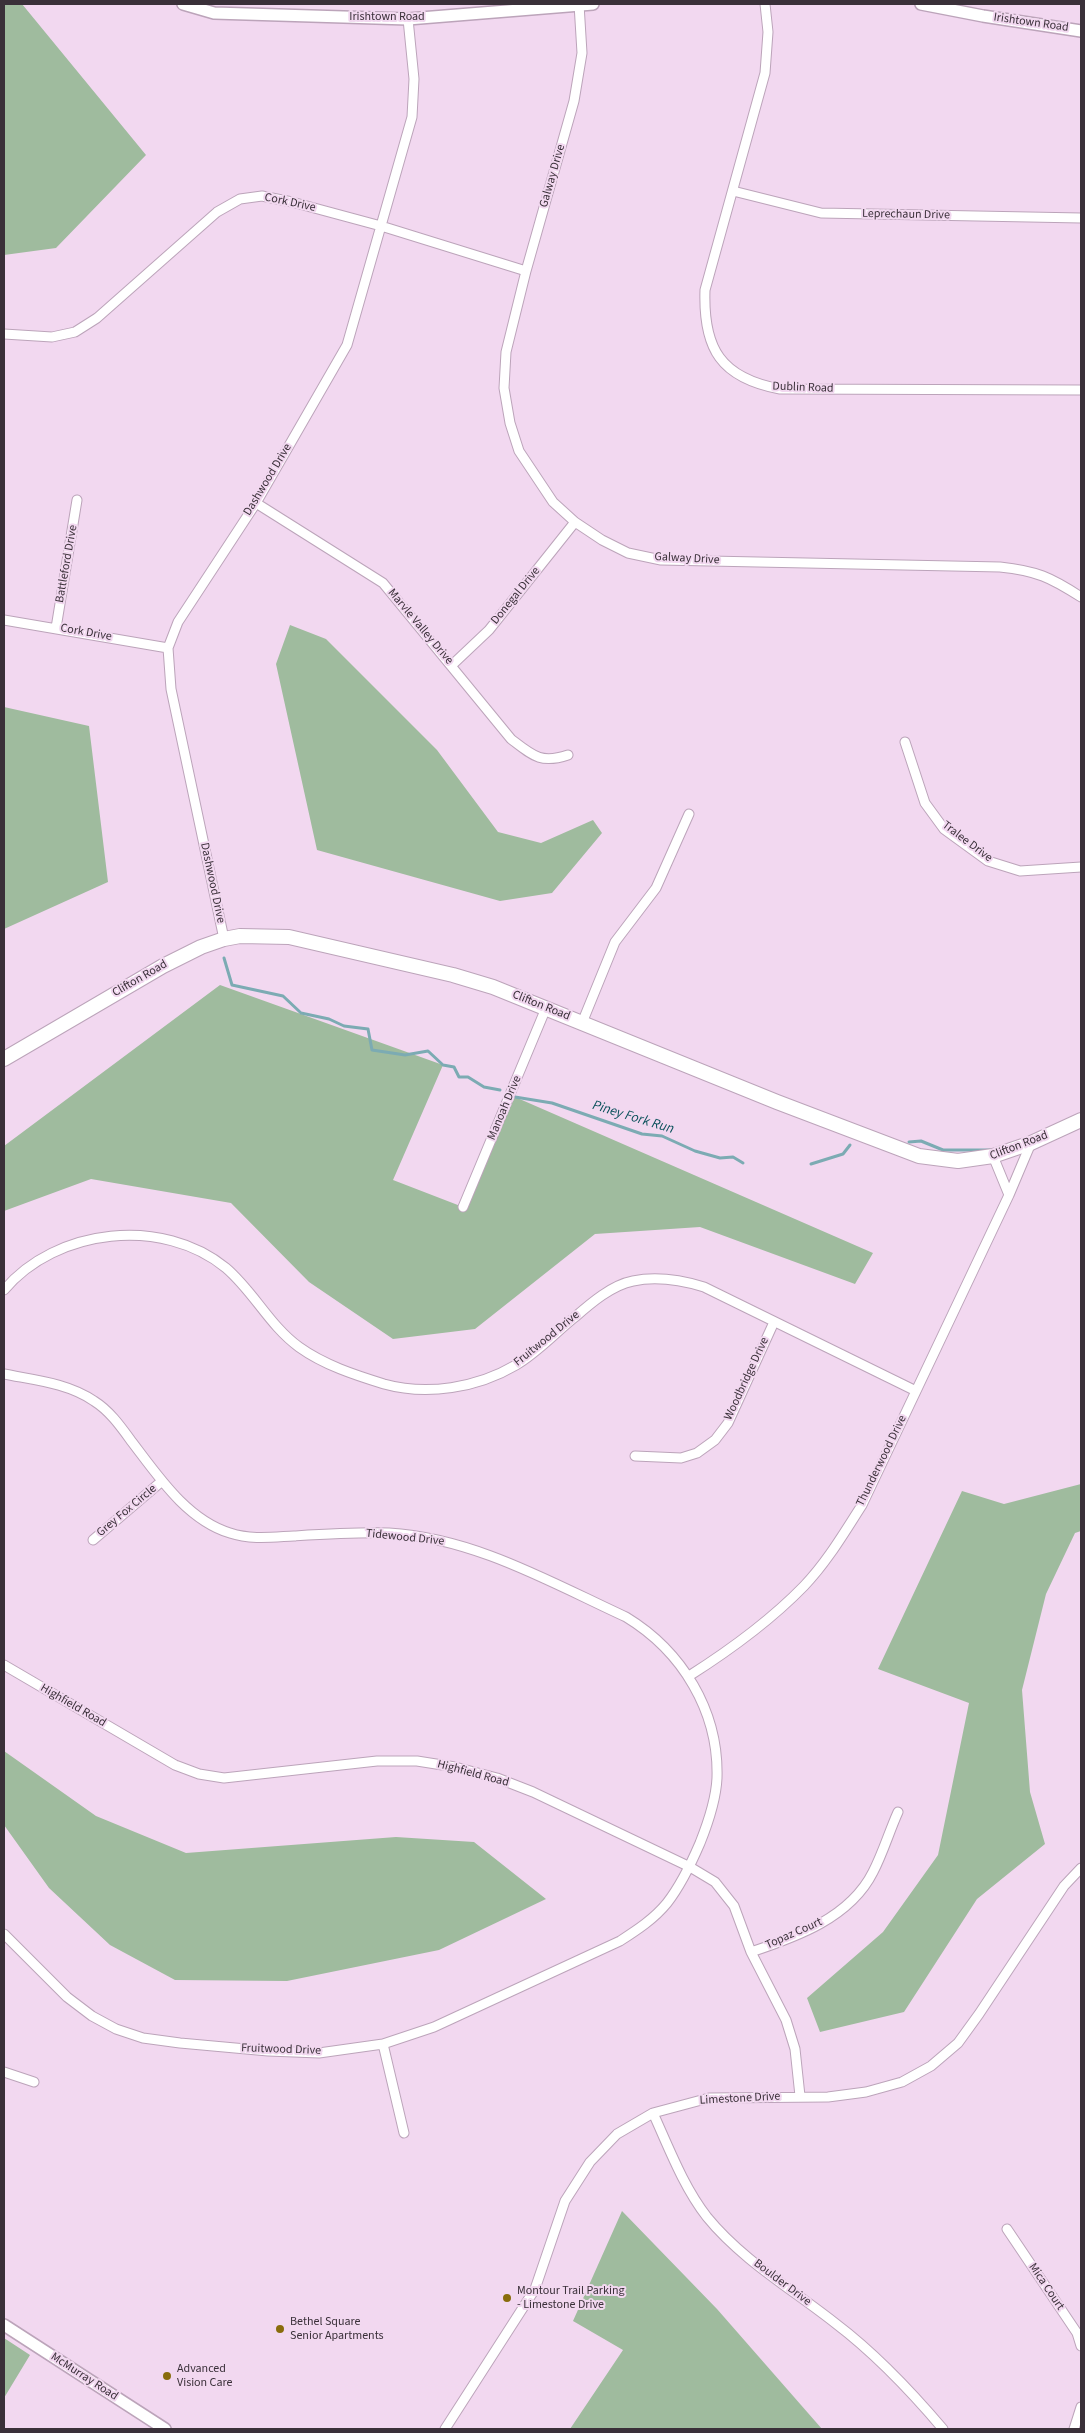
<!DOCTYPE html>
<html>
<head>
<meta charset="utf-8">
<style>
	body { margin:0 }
	#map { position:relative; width:1085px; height:2433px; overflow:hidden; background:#f2d8f0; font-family:"Source Sans 3",sans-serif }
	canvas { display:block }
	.frame { position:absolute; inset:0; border:5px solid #3a3039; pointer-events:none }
</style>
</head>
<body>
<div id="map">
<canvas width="1085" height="2433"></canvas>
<div class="frame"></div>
</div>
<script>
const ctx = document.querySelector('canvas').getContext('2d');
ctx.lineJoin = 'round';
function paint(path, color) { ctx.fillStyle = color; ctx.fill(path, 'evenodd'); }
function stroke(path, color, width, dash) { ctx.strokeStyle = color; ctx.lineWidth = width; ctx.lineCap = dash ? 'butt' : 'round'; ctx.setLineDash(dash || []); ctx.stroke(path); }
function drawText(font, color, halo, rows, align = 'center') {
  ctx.font = font + ' "Source Sans 3",sans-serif'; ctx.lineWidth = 4; ctx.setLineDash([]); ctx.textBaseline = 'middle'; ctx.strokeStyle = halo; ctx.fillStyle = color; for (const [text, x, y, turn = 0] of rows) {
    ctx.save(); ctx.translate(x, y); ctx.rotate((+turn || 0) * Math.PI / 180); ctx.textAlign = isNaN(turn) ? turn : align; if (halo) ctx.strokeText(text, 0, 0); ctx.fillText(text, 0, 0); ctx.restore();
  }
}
paint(new Path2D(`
	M 4,4 L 22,4 L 146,155 L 56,248 L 4,255 Z
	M 290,625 L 326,639 L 437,750 L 498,832 L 541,843 L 593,820 L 602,833 L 552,893 L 500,901 L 317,850 L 276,664 Z
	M 4,707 L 89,726 L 108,882 L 4,929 Z
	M 220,985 L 443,1065 L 393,1180 L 463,1207 L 515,1097 L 873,1253 L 855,1284 L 700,1227 L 595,1234 L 475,1329 L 393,1339 L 309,1282 L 231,1203 L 91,1179 L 4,1211 L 4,1146 Z
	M 1081,1484 L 1081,1531 L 1075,1533 L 1046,1594 L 1022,1690 L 1030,1792 L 1045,1844 L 977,1899 L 904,2012 L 820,2032 L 807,1998 L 883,1932 L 938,1855 L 969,1703 L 878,1669 L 962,1491 L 1004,1504 Z
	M 4,1751 L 96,1816 L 186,1853 L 396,1837 L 474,1842 L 546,1899 L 439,1950 L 287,1981 L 175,1980 L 110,1945 L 49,1888 L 4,1825 Z
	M 622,2211 L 717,2309 L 822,2429 L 570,2429 L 623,2350 L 573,2321 Z
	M 4,2338 L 30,2355 L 4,2398 Z`), '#9fbb9e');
stroke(new Path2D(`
	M 224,958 L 232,985 L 283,996 L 301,1013 L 329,1019 L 344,1026 L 368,1029 L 372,1050 L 405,1055 L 428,1051 L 443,1065 L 454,1067 L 459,1077 L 468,1077 L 484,1087 L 500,1090
	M 515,1097 L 552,1103 L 642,1134 L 662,1136 L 695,1151 L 720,1158 L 733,1157 L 743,1163
	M 909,1142 L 921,1141 L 943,1150 L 990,1150
	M 811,1164 L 843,1154 L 850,1145`), '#7cabb3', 3);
const minor = new Path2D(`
	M 579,4 L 582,53 L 574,101 L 526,271 L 506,352 L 504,388 L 510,423 L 519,451 L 553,502 L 575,522 L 602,540 L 628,553 L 661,560 L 1000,567 C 1037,571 1050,577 1081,597
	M 765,4 L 768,32 L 765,73 L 705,290 C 703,349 721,378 780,389 L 1081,390
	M 733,191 L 821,213 L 1081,218
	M 4,334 L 52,337 L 75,332 L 97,318 L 217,212 L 240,199 L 262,196 L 292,202 L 381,226 L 526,271
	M 256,503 L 383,583 L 511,739 C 533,756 541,764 568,755
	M 4,620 L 168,648
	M 56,628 L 77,500
	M 452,665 L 489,630 L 575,522
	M 905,742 L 925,803 L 944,829 L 988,861 L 1020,871 L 1081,867
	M 224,939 L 171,689 L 168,648 L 178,622 L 256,503 L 347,345 L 412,117 L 414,79 L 408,19
	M 582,1023 L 615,942 L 656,888 L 689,814
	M 1009,1195 L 1031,1143
	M 463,1207 L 546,1008
	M 4,1290 C 56,1228 163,1216 226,1268 C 254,1292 269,1325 299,1347 C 324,1365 355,1375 384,1384 C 427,1396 477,1388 516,1365 C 537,1353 556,1332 575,1317 C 591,1303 612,1285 633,1281 C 657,1276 681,1280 704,1287 L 916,1391
	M 4,1374 C 34,1380 68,1383 94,1401 C 110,1411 121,1427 132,1442 C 158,1476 187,1520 230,1533 C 251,1540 273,1537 294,1536 C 326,1534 357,1532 389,1533 C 474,1538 550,1582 626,1617 C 682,1651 719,1711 717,1778 C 716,1800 708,1823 700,1843 C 691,1864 681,1885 667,1903 C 654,1919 637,1930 620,1941 L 434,2027 L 383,2044 L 319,2053 L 268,2051 L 180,2043 L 143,2038 L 116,2029 L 92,2016 L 67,1997 L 4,1934
	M 635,1456 L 681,1458 L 697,1453 L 715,1440 L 728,1423 L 774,1322
	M 93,1540 L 162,1481
	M 4,1665 L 175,1765 L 199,1774 L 224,1778 L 377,1761 L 417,1761 L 455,1767 L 497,1778 L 533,1792 L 690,1867 L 715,1882 L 734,1906 L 751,1952 L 786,2020 L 795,2049 L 800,2096
	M 689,1676 C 730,1650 770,1621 804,1586 C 827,1562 844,1533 862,1505 L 1009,1195 L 993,1156
	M 751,1952 C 796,1937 850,1918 873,1872 C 883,1853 889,1832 898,1812
	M 383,2044 L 404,2133
	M 4,2072 L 34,2082
	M 653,2113 C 669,2148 683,2186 707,2217 C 742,2260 792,2289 835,2323 C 876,2354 910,2390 943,2429
	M 1007,2229 L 1077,2333 L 1081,2346
	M 445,2429 L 535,2289 L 565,2201 L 590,2162 L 617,2134 L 653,2113 L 709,2098 L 828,2097 L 866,2092 L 902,2082 L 931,2066 L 958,2043 L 979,2014 L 1064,1886 L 1081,1868
	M 1074,2429 L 1081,2407`);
const tertiary = new Path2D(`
	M 183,4 L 214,13 L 408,19 L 593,4
	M 921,4 L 983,16 L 1081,31
	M 4,2325 L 165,2429`);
const secondary = new Path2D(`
	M 4,1059 L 163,966 L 201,947 L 224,939 L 240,936 L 289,937 L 453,975 L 493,987 L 777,1102 L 919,1156 L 958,1161 L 993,1156 L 1031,1143 L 1081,1120`);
stroke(minor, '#bca4ba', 11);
stroke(tertiary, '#bca4ba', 14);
stroke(secondary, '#bca4ba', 16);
stroke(minor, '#fff', 9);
stroke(tertiary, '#fff', 11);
stroke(secondary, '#fff', 14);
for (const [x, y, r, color] of [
	[507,2298,5,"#896c0c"],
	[280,2329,5,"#896c0c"],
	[167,2376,5,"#896c0c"]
]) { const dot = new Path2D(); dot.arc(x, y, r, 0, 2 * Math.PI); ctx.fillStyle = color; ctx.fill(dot); stroke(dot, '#f2d8f0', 2); }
drawText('12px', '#3a3039', '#f2d8f0', [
	["Irishtown Road",387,17],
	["Irishtown Road",1031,23,8],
	["Galway Drive",553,176,-74],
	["Cork Drive",290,203,12],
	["Leprechaun Drive",906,215,1],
	["Dublin Road",803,388,2],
	["Dashwood Drive",268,480,-59],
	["Galway Drive",687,559,3],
	["Battleford Drive",67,564,-80],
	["Donegal Drive",516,596,-51],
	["Marvle Valley Drive",420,627,50],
	["Cork Drive",86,633,10],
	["Tralee Drive",967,842,37],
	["Dashwood Drive",212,883,78],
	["Clifton Road",140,979,-30],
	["Clifton Road",541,1006,22],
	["Manoah Drive",505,1108,-67],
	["Clifton Road",1019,1146,-21],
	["Fruitwood Drive",547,1339,-39],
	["Woodbridge Drive",747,1379,-65],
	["Thunderwood Drive",882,1461,-64],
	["Grey Fox Circle",127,1511,-40],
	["Tidewood Drive",405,1538,6],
	["Highfield Road",73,1706,30],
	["Highfield Road",473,1774,15],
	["Topaz Court",794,1934,-24],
	["Fruitwood Drive",281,2050,2],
	["Limestone Drive",740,2099,-3],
	["Boulder Drive",782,2283,37],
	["Mica Court",1046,2287,56],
	["McMurray Road",84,2377,33]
]);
drawText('12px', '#3a3039', '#f2d8f0', [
	["Montour Trail Parking",517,2291],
	["- Limestone Drive",517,2305],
	["Bethel Square",290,2322],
	["Senior Apartments",290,2336],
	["Advanced",177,2369],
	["Vision Care",177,2383]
], 'left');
drawText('italic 14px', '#0b515b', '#f2d8f0', [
	["Piney Fork Run",633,1118,17]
]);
</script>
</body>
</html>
